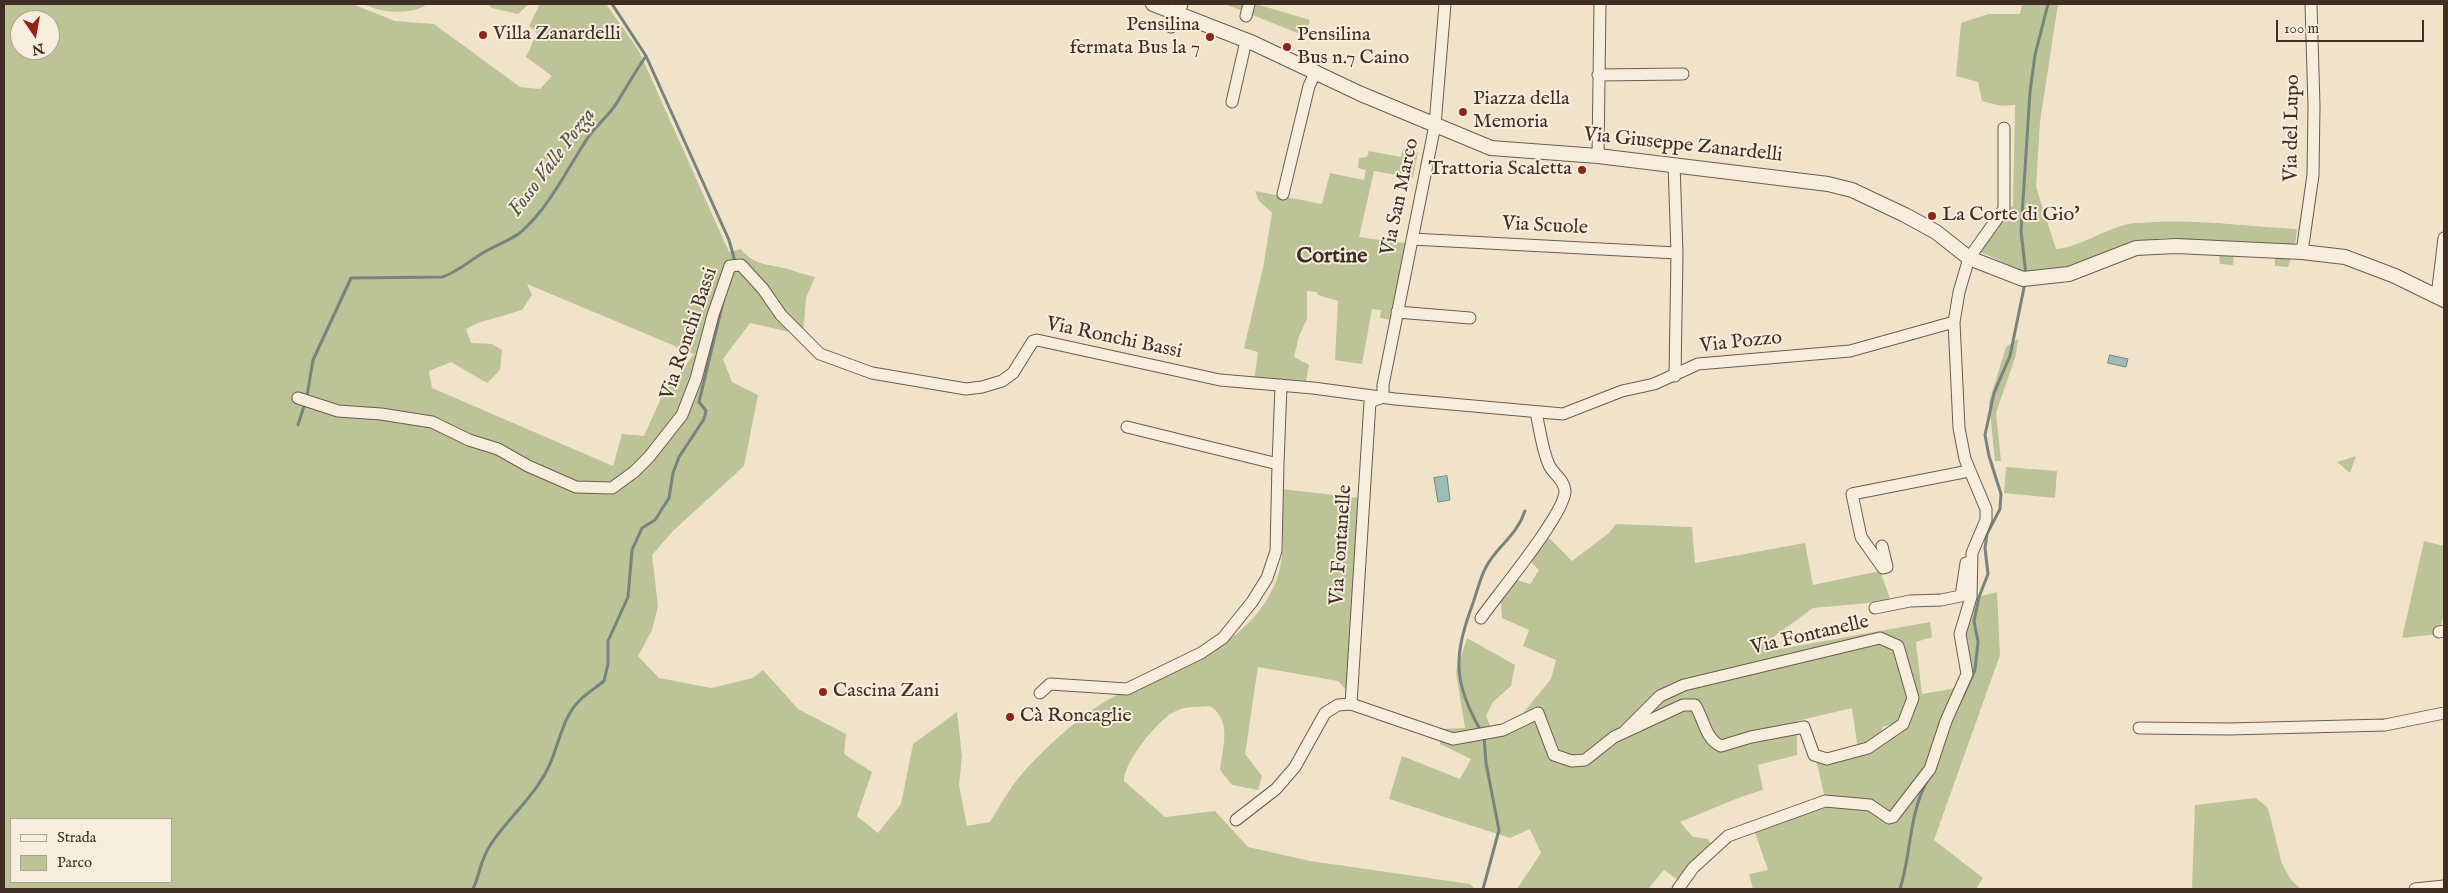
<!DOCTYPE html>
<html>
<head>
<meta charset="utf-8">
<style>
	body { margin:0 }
	#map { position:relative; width:2448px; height:893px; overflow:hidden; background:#f1e3ca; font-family:"IM FELL English",serif }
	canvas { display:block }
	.frame { position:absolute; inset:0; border:5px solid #402e25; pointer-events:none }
	.legend { position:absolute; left:10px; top:818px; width:162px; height:65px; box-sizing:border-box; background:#f6eddd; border:1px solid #ada193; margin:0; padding:6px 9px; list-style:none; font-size:15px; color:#402e25 }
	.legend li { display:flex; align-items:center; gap:10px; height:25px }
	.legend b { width:25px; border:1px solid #ada193 }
	.north { position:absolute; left:10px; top:10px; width:50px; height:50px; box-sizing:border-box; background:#f6eddd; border:1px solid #ada193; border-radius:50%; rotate:168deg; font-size:14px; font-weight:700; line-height:20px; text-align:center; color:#402e25 }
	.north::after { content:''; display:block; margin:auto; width:18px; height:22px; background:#8f2418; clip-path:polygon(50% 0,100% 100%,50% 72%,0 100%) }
	.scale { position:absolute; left:2276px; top:20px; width:148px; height:22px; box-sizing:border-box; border:2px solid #402e25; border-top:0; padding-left:6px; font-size:15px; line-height:18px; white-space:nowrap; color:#402e25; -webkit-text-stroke:4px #f6eddd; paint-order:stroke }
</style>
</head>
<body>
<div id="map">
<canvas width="2448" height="893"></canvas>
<div class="frame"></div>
<ul class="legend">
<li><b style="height:6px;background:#f6eddd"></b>Strada</li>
<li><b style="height:14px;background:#bcc396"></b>Parco</li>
</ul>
<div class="north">N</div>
<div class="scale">100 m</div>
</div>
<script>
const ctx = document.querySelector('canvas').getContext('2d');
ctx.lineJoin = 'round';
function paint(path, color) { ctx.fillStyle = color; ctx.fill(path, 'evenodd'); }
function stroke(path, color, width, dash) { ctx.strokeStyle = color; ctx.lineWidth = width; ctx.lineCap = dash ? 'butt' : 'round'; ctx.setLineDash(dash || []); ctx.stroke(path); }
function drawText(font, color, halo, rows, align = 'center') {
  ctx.font = font + ' "IM FELL English",serif'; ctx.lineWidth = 4; ctx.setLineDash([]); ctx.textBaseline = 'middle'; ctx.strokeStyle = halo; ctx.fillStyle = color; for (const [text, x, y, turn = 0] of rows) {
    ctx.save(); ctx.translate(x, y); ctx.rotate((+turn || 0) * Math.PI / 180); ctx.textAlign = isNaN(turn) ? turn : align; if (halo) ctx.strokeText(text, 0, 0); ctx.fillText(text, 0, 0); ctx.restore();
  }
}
paint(new Path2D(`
	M 4,4 L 352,4 L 395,21 L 434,24 L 520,87 L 540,89 L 552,76 L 526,57 L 537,33 L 529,26 L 540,4 L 606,4 L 639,51 L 729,252 L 741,249 C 754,266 769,264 788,269 C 797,272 806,275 815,277 L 806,298 L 803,335 L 750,323 L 723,359 L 732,382 L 758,395 L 744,466 L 673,531 L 652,555 L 658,606 L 652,630 L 638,656 L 659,678 L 711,688 L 753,678 L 763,670 L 798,709 L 846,734 L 844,754 L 872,772 L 857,816 L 878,833 L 901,804 L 913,744 L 957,712 L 962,756 L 959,785 L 967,826 L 990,822 C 1000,806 1009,789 1021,775 C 1042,750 1084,712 1113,697 C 1121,692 1130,691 1138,688 C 1193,664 1261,635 1279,572 C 1286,547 1282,516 1281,489 L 1359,498 L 1347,691 L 1338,681 L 1258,667 L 1245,754 L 1262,776 L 1258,790 L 1232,785 L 1220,770 C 1223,747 1232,720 1210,706 C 1200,707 1185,706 1176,711 C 1159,718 1123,763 1124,781 L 1165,817 L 1215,811 L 1248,847 L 1310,861 L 1470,884 L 1475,889 L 4,889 ZM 20,20 L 50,20 L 50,50 L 20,50 ZM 527,284 L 694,354 L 662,396 L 644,436 L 622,434 L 613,466 L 432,388 L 429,371 L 451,362 L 487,383 L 500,370 L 502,350 L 492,344 L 471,343 L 466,329 L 478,323 L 522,310 L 532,295 ZM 11,819 L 171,819 L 171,882 L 11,882 Z
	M 364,4 L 424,4 L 425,6 C 407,15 381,13 364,4 Z
	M 490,4 L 529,4 L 518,14 L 492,8 L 489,6 Z
	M 1225,4 L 1256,4 L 1310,20 L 1305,36 Z
	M 2022,4 L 2058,4 L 2040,122 L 2036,187 L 2056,249 C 2085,246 2107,226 2136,223 C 2189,218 2244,226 2297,229 L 2295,245 L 2165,238 L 2131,242 L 2073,266 L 2024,272 L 1976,250 L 2004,213 L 2013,206 L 2015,105 L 2002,106 L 1982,101 L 1978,82 L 1956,76 L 1961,23 L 1988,14 L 2020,14 Z
	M 1403,149 L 1418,152 L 1413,178 L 1374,171 L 1359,237 L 1405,243 L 1391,320 L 1380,318 L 1381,310 L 1372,309 L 1362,364 L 1335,360 L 1338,301 L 1318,295 L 1317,292 L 1307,291 L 1307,319 L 1299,336 L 1294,357 L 1309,365 L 1306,381 L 1283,383 L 1254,382 L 1258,352 L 1244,348 L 1263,268 L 1272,213 L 1259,201 L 1255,191 L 1322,204 L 1330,173 L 1364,180 L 1366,170 L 1358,168 L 1359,158 L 1367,157 L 1369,151 L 1401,157 Z
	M 2219,252 L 2234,253 L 2233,265 L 2220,264 Z
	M 2275,255 L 2292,256 L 2288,267 L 2275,266 Z
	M 2018,339 L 2016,355 L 1996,413 L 2001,461 L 1995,461 L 1989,402 L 2006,347 Z
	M 2356,456 L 2350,473 L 2337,462 Z
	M 2006,467 L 2057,471 L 2055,498 L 2004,493 Z
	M 1616,524 L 1692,527 L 1695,563 L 1805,543 L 1813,585 L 1880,571 L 1891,601 L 1813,608 L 1772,638 L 1774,650 L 1930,622 L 1932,637 L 1916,642 L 1922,694 L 1951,689 L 1959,684 L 1929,769 L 1891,815 L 1825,799 L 1817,763 L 1845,759 L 1906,725 L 1915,699 L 1893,639 L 1675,687 L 1622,731 L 1583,758 L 1573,759 L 1556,750 L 1543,716 L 1519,718 L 1551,679 L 1556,660 L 1523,646 L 1529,630 L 1502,618 L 1500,590 L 1511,578 L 1530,584 L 1539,570 L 1528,559 L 1542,531 L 1572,561 L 1609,533 Z
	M 2424,541 L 2444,546 L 2444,615 L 2438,634 L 2402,638 Z
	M 1997,592 L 2000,655 L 1934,840 L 1983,878 L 1976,889 L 1753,889 L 1749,874 L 1768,870 L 1754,830 L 1825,807 L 1826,803 L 1869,806 L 1893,821 L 1926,776 L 1922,791 L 1935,767 L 1944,746 L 1949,720 L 1970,676 C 1974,663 1966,653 1966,640 C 1965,625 1971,611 1977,597 Z
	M 1467,638 L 1515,665 L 1511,686 L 1493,702 L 1486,716 L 1491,728 L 1452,736 L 1440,729 L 1465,728 L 1456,672 Z
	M 1877,641 L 1897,649 L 1910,695 L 1899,723 L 1882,727 L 1883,734 L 1858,750 L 1852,708 L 1797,721 L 1796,725 L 1716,742 L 1699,706 L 1631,728 L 1658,702 L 1675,691 Z
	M 1690,707 L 1711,744 L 1797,730 L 1797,755 L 1758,765 L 1763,790 C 1734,798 1708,811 1680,822 L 1693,837 L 1708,839 L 1713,848 L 1679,881 L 1664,870 L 1648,889 L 1517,889 L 1541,853 L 1530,829 L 1510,838 L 1389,799 L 1402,756 L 1460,779 L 1471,759 L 1440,744 L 1440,738 L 1536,719 L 1546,744 L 1579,763 L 1613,743 Z
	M 2256,798 L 2268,808 L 2282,864 L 2291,880 L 2301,889 L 2192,889 L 2195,805 Z`), '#bcc396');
const water = new Path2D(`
	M 2110,355 L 2128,359 L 2126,367 L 2108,363 Z
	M 1447,476 L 1450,500 L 1438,502 L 1434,478 Z`);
paint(water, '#9bbeb8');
stroke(water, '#77847d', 1);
stroke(new Path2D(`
	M 646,56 L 729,240 L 734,258
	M 2026,275 L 2021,231 L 2030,92 L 2035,55 L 2048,4
	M 307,396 L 313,360 L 351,278 L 442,277 C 456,273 468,262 481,254 C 493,246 510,241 521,232 C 550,206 566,171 587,139 C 595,126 608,117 616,104 C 626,88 635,72 646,56 L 612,4
	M 298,425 L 304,406
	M 1962,698 L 1975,670 L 1978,642 L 1974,621 L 1979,597 L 1988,574 L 1985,548 L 1987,534 L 2000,509 L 2001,494 L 1989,456 L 1985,435 L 1994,393 L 2010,356 L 2025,283
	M 1481,731 C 1452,681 1454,655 1473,603 C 1477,592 1480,578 1486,567 C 1498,545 1516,537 1525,511
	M 473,889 C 481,872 479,862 491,844 C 508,818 534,797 548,768 C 559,746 562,717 580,700 C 587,693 597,687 604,681 L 608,664 L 608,641 L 628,597 L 632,550 L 642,528 L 655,520 L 669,498 L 673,473 L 679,457 L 704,419 L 706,411 L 699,402 L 723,302
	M 1483,889 L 1499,830 L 1486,763 L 1484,736
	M 1900,889 C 1912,851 1908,816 1928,779`), '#77847d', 3);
const minor = new Path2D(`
	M 1179,14 L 1182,4
	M 1246,16 L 1249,4
	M 1171,27 L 1175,12
	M 1598,75 L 1683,74
	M 1232,102 L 1246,41
	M 1598,156 L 1600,4
	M 1674,164 L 1677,253 L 1675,376
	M 1283,194 L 1309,86 L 1316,71
	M 1412,239 L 1677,253
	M 2302,252 L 2313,175 L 2314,106 L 2311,4
	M 2437,296 L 2444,238
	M 1397,312 L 1470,318
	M 1383,397 L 1383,385 L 1435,125 L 1445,4
	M 298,398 L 338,411 L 381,414 L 432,422 L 469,440 L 498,449 L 528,466 L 576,487 L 612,488 L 634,472 L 649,457 L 682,415 L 696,379 L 713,315 L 730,266 L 741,265 L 763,289 L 781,315 L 820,354 L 872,373 L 966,389 L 982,387 L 1002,381 L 1013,373 L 1033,341 L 1037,340 L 1220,380 L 1313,388 L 1395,399 L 1563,414 L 1622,391 L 1654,384 L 1698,364 L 1850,351 L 1954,322
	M 1127,427 L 1278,464 L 1281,385
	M 1882,546 L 1887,567 L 1883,568 L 1861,537 L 1852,494 L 1969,471
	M 1875,608 L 1910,601 L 1941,600 L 1961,596 L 1966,563
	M 1481,618 C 1497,595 1565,514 1565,491 C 1564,479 1553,474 1549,465 C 1542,450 1540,429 1536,413
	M 2439,632 L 2444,631
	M 1040,693 L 1050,684 L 1127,689 L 1201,653 L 1223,638 L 1252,602 L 1267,578 L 1276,551 L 1278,464
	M 1351,704 L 1453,739 L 1503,730 L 1538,713 L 1554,755 L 1572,761 L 1585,760 L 1614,737 L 1683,705 L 1695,705 C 1704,719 1705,739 1721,746 L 1751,737 L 1804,727 L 1814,755 L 1827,759 L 1868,748 L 1903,724 L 1913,698 L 1898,646 L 1880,638 L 1684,685 L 1660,696 L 1624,732
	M 2139,728 L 2229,729 L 2385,725 L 2444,713
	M 1236,820 L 1276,789 L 1295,767 L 1325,713 L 1338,705 L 1351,704 L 1370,402 L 1383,397
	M 1678,889 L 1693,868 L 1728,836 L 1825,801 L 1870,805 L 1889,818 L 1893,817 L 1930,769 L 1946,721 L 1967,674 L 1960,634 L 1971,597 L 1972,553 L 1986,520 L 1986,509 L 1965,459 L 1959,428 L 1954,322 L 1959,292 L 1969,258 L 2004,209 L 2004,128
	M 2415,889 L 2444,886`);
const tertiary = new Path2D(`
	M 1153,4 L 1253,43 L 1361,94 L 1491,148 L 1598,156 L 1828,184 L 1852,190 L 1905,215 L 1936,232 L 1969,258 L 2023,279 L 2069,274 L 2136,248 L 2176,246 L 2302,252 L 2345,257 L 2395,276 L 2444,300`);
stroke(minor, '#6c5b4e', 13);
stroke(tertiary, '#6c5b4e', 16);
stroke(minor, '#f6eddd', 11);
stroke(tertiary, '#f6eddd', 14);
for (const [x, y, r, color] of [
	[483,35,5,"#8f2418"],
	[1210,37,5,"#8f2418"],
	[1287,47,5,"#8f2418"],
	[1463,112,5,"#8f2418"],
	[1582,170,5,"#8f2418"],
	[1932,216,5,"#8f2418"],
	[823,692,5,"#8f2418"],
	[1010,717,5,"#8f2418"]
]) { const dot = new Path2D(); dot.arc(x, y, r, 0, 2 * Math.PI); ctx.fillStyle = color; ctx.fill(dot); stroke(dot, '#f6eddd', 2); }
drawText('20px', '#402e25', '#f6eddd', [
	["Pensilina",1200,26,"right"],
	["fermata Bus la 7",1200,49,"right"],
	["Villa Zanardelli",493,35],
	["Pensilina",1297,36],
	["Bus n.7 Caino",1297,59],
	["Piazza della",1473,100],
	["Memoria",1473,123],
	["Trattoria Scaletta",1572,170,"right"],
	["La Corte di Gio'",1942,216],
	["Cascina Zani",833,692],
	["Cà Roncaglie",1020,717]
], 'left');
drawText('20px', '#402e25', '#f6eddd', [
	["Via del Lupo",2293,128,-89],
	["Via Giuseppe Zanardelli",1683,146,6],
	["Via San Marco",1401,197,-78],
	["Via Scuole",1545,227,3],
	["Via Ronchi Bassi",690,334,-71],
	["Via Ronchi Bassi",1114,339,12],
	["Via Pozzo",1741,343,-6],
	["Via Fontanelle",1342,545,-86],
	["Via Fontanelle",1810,636,-13]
]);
drawText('italic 21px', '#57524a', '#f6eddd', [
	["Fosso Valle Pozza",553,163,-53]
]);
drawText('bold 22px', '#402e25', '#f6eddd', [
	["Cortine",1332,257]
]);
</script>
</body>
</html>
